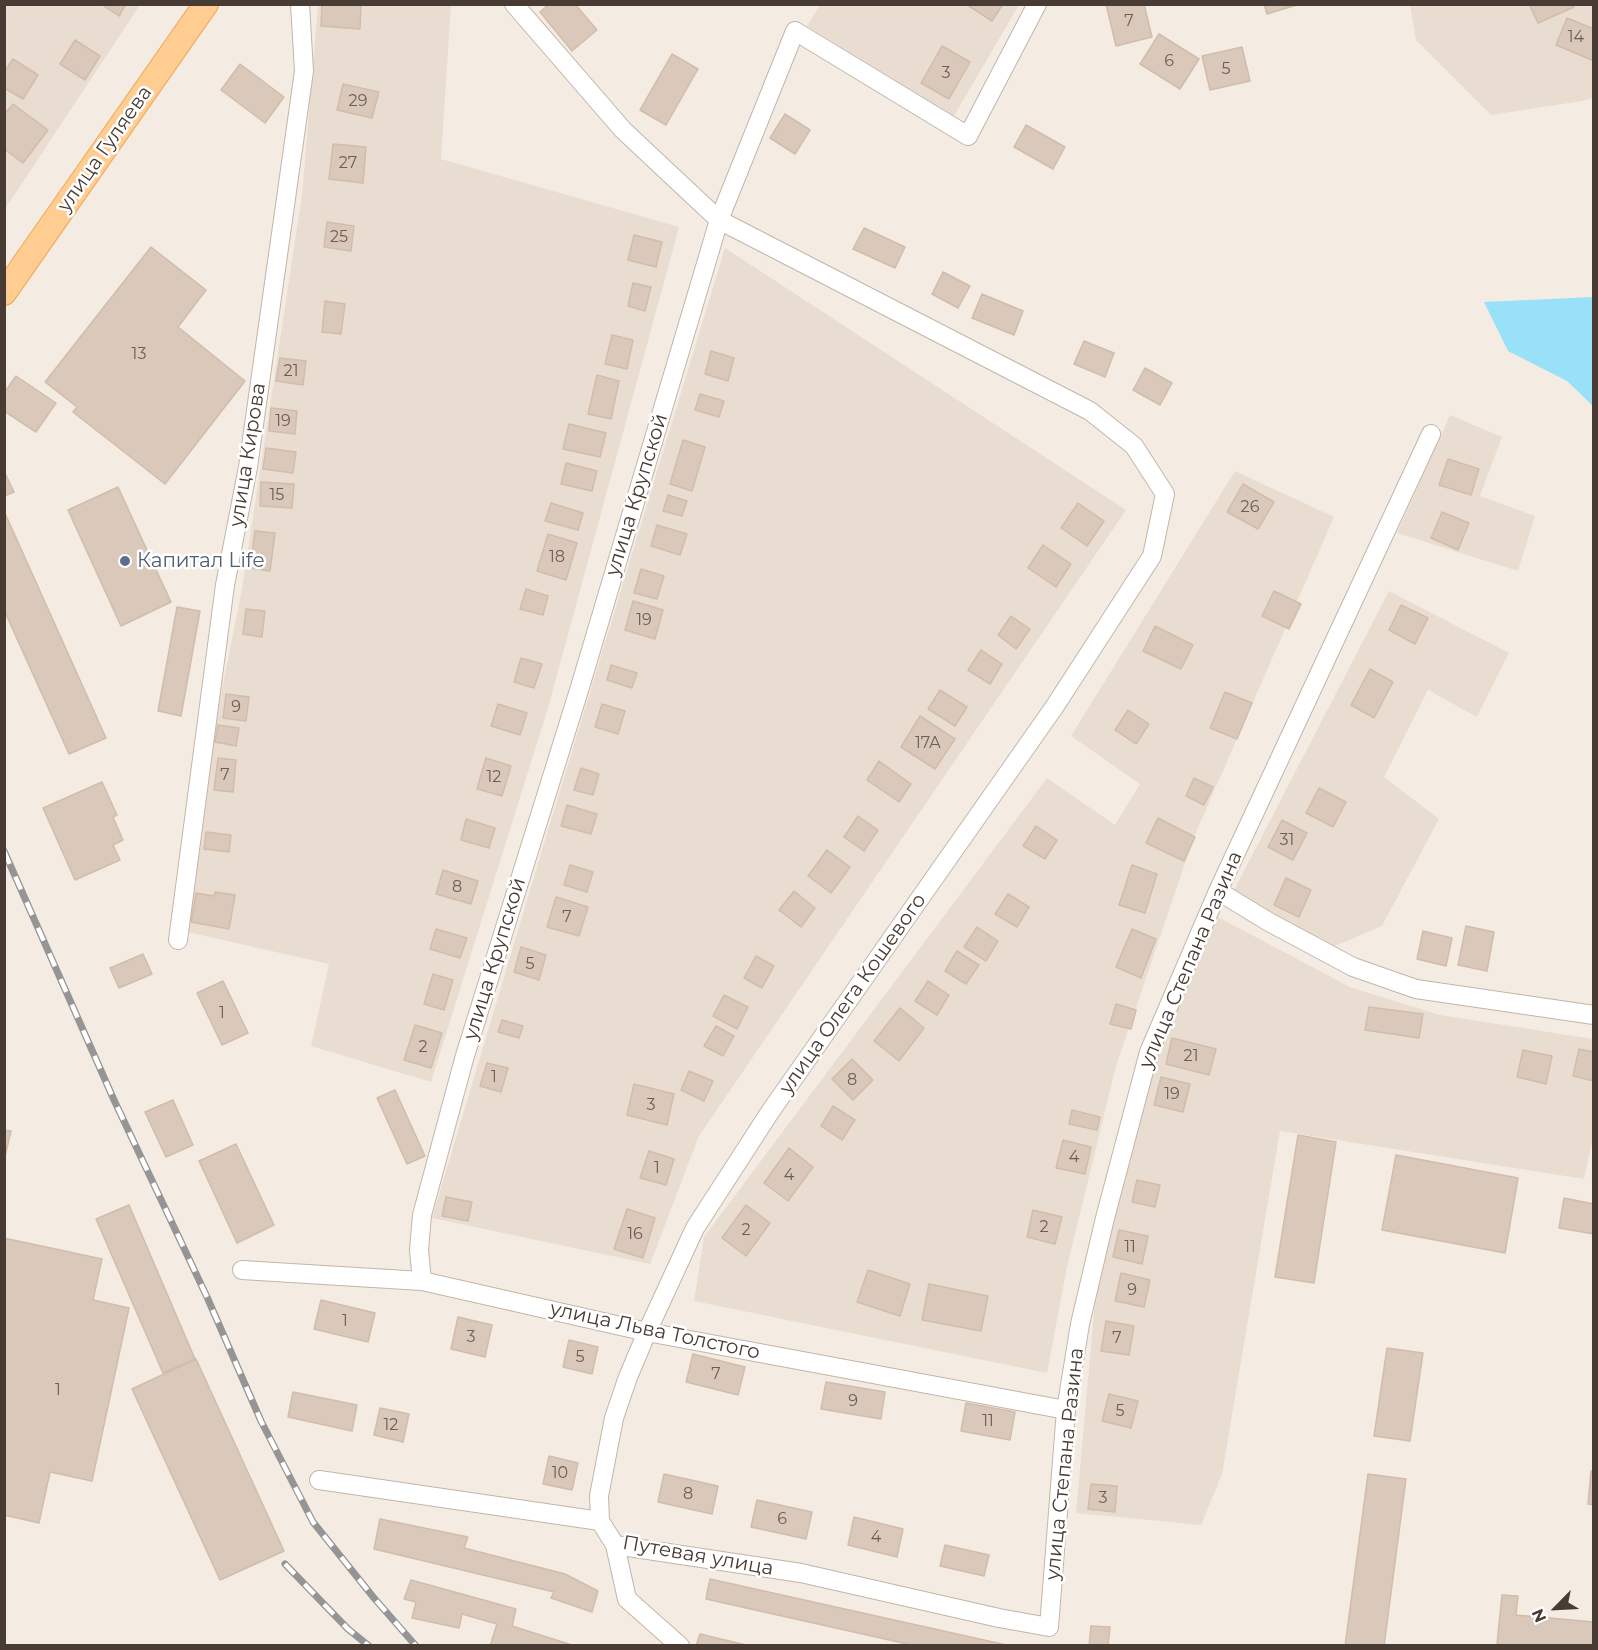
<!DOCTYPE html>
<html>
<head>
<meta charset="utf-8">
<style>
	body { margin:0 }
	#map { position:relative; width:1598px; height:1650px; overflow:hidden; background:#f4ece3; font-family:Montserrat,sans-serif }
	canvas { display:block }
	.frame { position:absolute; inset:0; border:6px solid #473b33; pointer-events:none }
	.north { position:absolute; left:1526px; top:1578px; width:60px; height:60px; -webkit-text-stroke:4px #fff; paint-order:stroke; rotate:246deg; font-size:16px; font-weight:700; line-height:24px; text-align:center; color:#473b33 }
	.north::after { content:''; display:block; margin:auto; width:21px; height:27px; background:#473b33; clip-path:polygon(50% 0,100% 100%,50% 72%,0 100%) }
</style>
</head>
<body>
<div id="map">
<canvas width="1598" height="1650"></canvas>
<div class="frame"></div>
<div class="north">N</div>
</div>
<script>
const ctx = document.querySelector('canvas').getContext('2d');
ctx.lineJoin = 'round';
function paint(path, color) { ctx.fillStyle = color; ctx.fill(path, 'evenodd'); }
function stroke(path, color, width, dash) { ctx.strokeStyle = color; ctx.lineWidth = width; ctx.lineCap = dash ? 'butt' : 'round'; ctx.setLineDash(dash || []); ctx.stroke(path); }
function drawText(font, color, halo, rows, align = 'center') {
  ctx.font = font + ' Montserrat,sans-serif'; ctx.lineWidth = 5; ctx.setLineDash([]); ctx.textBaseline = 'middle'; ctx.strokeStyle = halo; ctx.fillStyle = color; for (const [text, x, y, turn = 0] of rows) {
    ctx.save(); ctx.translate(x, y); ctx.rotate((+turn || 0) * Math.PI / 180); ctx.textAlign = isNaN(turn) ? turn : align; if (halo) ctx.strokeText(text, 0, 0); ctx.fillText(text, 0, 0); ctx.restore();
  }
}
paint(new Path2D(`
	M 5,5 L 140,5 L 5,209 Z
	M 318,5 L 451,5 L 441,159 L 679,227 L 548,708 L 431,1082 L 311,1046 L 329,964 L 174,929 L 242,589 L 302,195 Z
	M 820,5 L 1019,5 L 954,116 L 807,26 Z
	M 1410,5 L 1593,5 L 1593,98 L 1582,101 L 1491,115 L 1416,40 Z
	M 725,248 L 1126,510 L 699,1136 L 650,1264 L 432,1218 L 542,850 Z
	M 1450,415 L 1502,437 L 1480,496 L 1535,516 L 1518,571 L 1397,533 Z
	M 1235,471 L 1334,517 L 1194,837 L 1116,1066 L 1067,1267 L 1047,1373 L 694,1301 L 704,1237 L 1047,778 L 1115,825 L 1140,784 L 1071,736 Z
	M 1389,591 L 1509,653 L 1477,717 L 1428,690 L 1384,777 L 1439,819 L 1382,926 L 1335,946 L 1232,894 Z
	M 1214,915 L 1350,987 L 1440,1015 L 1593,1039 L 1593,1138 L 1584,1179 L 1280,1131 L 1222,1474 L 1201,1525 L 1076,1513 L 1097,1279 L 1156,1044 Z`), '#e9ddd1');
paint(new Path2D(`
	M 1593,297 L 1593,406 L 1567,381 L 1508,351 L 1484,302 Z`), '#98e1f8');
const building = new Path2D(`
	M 101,4 L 126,4 L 119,16 Z
	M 322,4 L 361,4 L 360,29 L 321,26 Z
	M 549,4 L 575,4 L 597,30 L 572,51 L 540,12 Z
	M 966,4 L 1003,4 L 992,21 Z
	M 1106,4 L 1144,4 L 1152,37 L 1116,46 Z
	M 1264,4 L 1300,4 L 1267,14 Z
	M 1529,4 L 1573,4 L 1574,7 L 1538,23 Z
	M 1567,18 L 1594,29 L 1594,61 L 1556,45 Z
	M 1159,34 L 1199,59 L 1180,89 L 1140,64 Z
	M 75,40 L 100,56 L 85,80 L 60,64 Z
	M 942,46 L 970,62 L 949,99 L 921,83 Z
	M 1242,47 L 1250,81 L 1210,90 L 1202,56 Z
	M 672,54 L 698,69 L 666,125 L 640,110 Z
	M 13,59 L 38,75 L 23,99 L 4,88 L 4,72 Z
	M 240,64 L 284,97 L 265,123 L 221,90 Z
	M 343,84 L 379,92 L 372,118 L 337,110 Z
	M 13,104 L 48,130 L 23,163 L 4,149 L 4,115 Z
	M 785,114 L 810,130 L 795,154 L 770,138 Z
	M 1026,125 L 1065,147 L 1053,169 L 1014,147 Z
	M 333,144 L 366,147 L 363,183 L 329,179 Z
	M 327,222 L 354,226 L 351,251 L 324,247 Z
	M 864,228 L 905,247 L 895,268 L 853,249 Z
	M 634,235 L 662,242 L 656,267 L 628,260 Z
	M 151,247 L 206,290 L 178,327 L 245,381 L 165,484 L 73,412 L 77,407 L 45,382 Z
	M 943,272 L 970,286 L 958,308 L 932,294 Z
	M 633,283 L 651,287 L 645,311 L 628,306 Z
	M 982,294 L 1023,311 L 1014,335 L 972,318 Z
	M 325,301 L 345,304 L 341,334 L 322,332 Z
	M 612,335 L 633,340 L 627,369 L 605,364 Z
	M 1084,341 L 1114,353 L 1105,377 L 1074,364 Z
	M 711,351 L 734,358 L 728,381 L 705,374 Z
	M 280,358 L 306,361 L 303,385 L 276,381 Z
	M 1145,368 L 1172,383 L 1160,405 L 1133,390 Z
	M 597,375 L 619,381 L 611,419 L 588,414 Z
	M 16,376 L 56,403 L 36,432 L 4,411 L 4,393 Z
	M 700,394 L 724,401 L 719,417 L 695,410 Z
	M 271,408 L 297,411 L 295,434 L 269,431 Z
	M 569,424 L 606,433 L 600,457 L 563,449 Z
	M 683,440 L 705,447 L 692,491 L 670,484 Z
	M 266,448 L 296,452 L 293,473 L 263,469 Z
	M 1448,459 L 1479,469 L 1471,495 L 1439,485 Z
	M 566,463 L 597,471 L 592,491 L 561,484 Z
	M 4,471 L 14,492 L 4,496 Z
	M 261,482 L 294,484 L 292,508 L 260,506 Z
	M 1243,484 L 1274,502 L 1258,529 L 1227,512 Z
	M 118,487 L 171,602 L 121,626 L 68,510 Z
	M 668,495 L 687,501 L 682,516 L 663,511 Z
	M 551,503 L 583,513 L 578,530 L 545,521 Z
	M 1078,503 L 1104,521 L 1087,546 L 1061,528 Z
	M 4,511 L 106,738 L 69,754 L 4,610 Z
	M 1442,512 L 1469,523 L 1458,550 L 1431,538 Z
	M 657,525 L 687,534 L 680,555 L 651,546 Z
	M 255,531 L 275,533 L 270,571 L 250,568 Z
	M 548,534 L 577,543 L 566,580 L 537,571 Z
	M 1043,545 L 1071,564 L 1056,587 L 1028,568 Z
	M 641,569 L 664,576 L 657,599 L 634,593 Z
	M 526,589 L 548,596 L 543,615 L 520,609 Z
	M 1274,591 L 1301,604 L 1289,629 L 1262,616 Z
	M 633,601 L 663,610 L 655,639 L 625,630 Z
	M 1401,605 L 1428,618 L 1415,644 L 1389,630 Z
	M 177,607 L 200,611 L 181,716 L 158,711 Z
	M 246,609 L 265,611 L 262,637 L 243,634 Z
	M 1011,616 L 1030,629 L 1016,649 L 998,635 Z
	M 1155,626 L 1193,645 L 1181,669 L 1143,651 Z
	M 981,650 L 1002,664 L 990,684 L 968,670 Z
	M 521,658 L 542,664 L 534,688 L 514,682 Z
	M 611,665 L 637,673 L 632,688 L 607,680 Z
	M 1370,669 L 1393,682 L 1374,718 L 1351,705 Z
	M 940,690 L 967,707 L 955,726 L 928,709 Z
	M 1225,692 L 1252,703 L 1237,739 L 1210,728 Z
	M 226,694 L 249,697 L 246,721 L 223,718 Z
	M 498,704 L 527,713 L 520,735 L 491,726 Z
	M 602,704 L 625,711 L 618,734 L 595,727 Z
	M 1128,710 L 1149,724 L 1136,744 L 1115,730 Z
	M 920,716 L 955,739 L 935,769 L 901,747 Z
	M 218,725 L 239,728 L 236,746 L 215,742 Z
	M 218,758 L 236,760 L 233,792 L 214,790 Z
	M 486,758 L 511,766 L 502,796 L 477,789 Z
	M 879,761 L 911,784 L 899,802 L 867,780 Z
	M 581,768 L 599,774 L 593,795 L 574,790 Z
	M 1194,778 L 1213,787 L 1204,805 L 1186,796 Z
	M 102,782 L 117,815 L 113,817 L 123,840 L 113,845 L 120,860 L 75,880 L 43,808 Z
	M 1319,788 L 1346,802 L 1333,827 L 1306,813 Z
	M 567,805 L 597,814 L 591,834 L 561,826 Z
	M 858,816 L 878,830 L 864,851 L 844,837 Z
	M 1158,818 L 1195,837 L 1184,861 L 1146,843 Z
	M 466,819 L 495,828 L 489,848 L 461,840 Z
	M 1282,820 L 1307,833 L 1293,860 L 1268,847 Z
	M 1036,826 L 1057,840 L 1045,859 L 1023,846 Z
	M 206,832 L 231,835 L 229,852 L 204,849 Z
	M 827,850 L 850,867 L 831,893 L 808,876 Z
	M 570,865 L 593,872 L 587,892 L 564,885 Z
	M 1132,865 L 1157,874 L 1145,913 L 1119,905 Z
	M 443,870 L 478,881 L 471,904 L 436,894 Z
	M 1286,878 L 1311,890 L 1299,917 L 1274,905 Z
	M 794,891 L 815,908 L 801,927 L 779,910 Z
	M 215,892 L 235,895 L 229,929 L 191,922 L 196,893 L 214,896 Z
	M 1008,894 L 1029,907 L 1017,927 L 995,914 Z
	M 556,897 L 588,907 L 579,936 L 547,927 Z
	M 1466,926 L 1494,932 L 1487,971 L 1458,965 Z
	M 977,927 L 998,941 L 986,961 L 964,947 Z
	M 436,929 L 467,938 L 460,958 L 430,949 Z
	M 1132,929 L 1156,939 L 1141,978 L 1116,967 Z
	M 1423,931 L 1452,938 L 1446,966 L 1417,959 Z
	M 521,947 L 546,955 L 539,980 L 514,972 Z
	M 957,951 L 979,965 L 966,984 L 945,971 Z
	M 143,954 L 152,974 L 119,988 L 110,968 Z
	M 756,956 L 774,966 L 762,988 L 744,978 Z
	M 433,974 L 453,980 L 444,1010 L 424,1004 Z
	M 223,981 L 248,1033 L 222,1045 L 197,993 Z
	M 928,981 L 949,995 L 937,1015 L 915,1001 Z
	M 724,995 L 748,1007 L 737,1029 L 713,1016 Z
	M 1116,1004 L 1136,1010 L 1131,1029 L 1110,1024 Z
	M 1369,1007 L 1423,1014 L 1419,1038 L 1365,1030 Z
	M 900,1008 L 924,1028 L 899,1061 L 874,1041 Z
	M 502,1020 L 523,1026 L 519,1038 L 498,1032 Z
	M 415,1025 L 442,1033 L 431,1068 L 404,1060 Z
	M 716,1026 L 734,1036 L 723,1056 L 704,1046 Z
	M 1172,1038 L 1216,1049 L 1209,1075 L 1166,1064 Z
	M 1579,1049 L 1594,1052 L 1594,1081 L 1573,1076 Z
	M 1523,1050 L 1552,1056 L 1546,1084 L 1517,1077 Z
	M 852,1059 L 873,1080 L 853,1100 L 832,1079 Z
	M 487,1063 L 508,1068 L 501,1092 L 480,1086 Z
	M 689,1071 L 713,1081 L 704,1101 L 681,1090 Z
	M 1161,1077 L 1190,1084 L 1183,1112 L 1154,1105 Z
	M 634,1084 L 674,1094 L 667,1125 L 627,1115 Z
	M 395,1090 L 425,1156 L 407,1164 L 377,1098 Z
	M 173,1100 L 193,1145 L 166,1157 L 145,1112 Z
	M 833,1106 L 855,1120 L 842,1140 L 821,1126 Z
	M 1072,1110 L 1100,1117 L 1097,1130 L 1069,1124 Z
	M 4,1130 L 11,1131 L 4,1161 Z
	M 1298,1135 L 1336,1142 L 1314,1283 L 1275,1277 Z
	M 1063,1140 L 1091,1147 L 1085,1174 L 1056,1168 Z
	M 236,1144 L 274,1225 L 237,1243 L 199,1161 Z
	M 789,1148 L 813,1167 L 788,1201 L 764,1183 Z
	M 649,1151 L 674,1159 L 666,1185 L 640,1178 Z
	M 1396,1155 L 1518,1178 L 1505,1253 L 1382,1230 Z
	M 1137,1180 L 1160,1185 L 1155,1207 L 1132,1202 Z
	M 446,1197 L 472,1202 L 468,1221 L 442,1216 Z
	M 1564,1198 L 1594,1204 L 1594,1234 L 1559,1228 Z
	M 129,1205 L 195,1359 L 163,1373 L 96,1219 Z
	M 746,1205 L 770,1223 L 746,1256 L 722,1238 Z
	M 627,1209 L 655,1218 L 643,1258 L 614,1249 Z
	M 1033,1210 L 1062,1217 L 1055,1244 L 1027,1237 Z
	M 1119,1230 L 1148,1236 L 1142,1264 L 1113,1257 Z
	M 4,1238 L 102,1259 L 93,1300 L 129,1308 L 92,1481 L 50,1472 L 39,1523 L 4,1515 Z
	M 868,1270 L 910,1284 L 900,1316 L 857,1302 Z
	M 1121,1273 L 1150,1280 L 1144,1307 L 1115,1301 Z
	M 929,1284 L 988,1296 L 981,1331 L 922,1320 Z
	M 321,1300 L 375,1313 L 368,1342 L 314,1329 Z
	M 458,1317 L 492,1325 L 485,1357 L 451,1349 Z
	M 1106,1321 L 1134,1326 L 1129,1355 L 1101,1351 Z
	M 569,1340 L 598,1347 L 592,1374 L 563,1367 Z
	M 1387,1348 L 1423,1353 L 1410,1441 L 1374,1436 Z
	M 693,1354 L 745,1367 L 738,1395 L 686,1382 Z
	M 196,1359 L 284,1551 L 220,1580 L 132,1389 Z
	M 826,1382 L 885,1392 L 881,1419 L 821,1409 Z
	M 293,1392 L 357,1405 L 352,1431 L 288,1417 Z
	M 1109,1394 L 1138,1401 L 1131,1428 L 1102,1421 Z
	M 966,1403 L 1015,1412 L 1010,1440 L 961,1431 Z
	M 380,1408 L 409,1414 L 403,1442 L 374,1435 Z
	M 549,1456 L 578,1463 L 572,1490 L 543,1484 Z
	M 1591,1471 L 1594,1471 L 1594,1505 L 1588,1504 Z
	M 664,1474 L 718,1486 L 712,1514 L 658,1502 Z
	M 1368,1474 L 1406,1479 L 1384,1646 L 1345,1646 Z
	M 1091,1484 L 1117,1486 L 1115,1512 L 1088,1509 Z
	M 757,1500 L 812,1512 L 806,1539 L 751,1527 Z
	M 854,1517 L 903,1529 L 897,1557 L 848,1545 Z
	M 380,1519 L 468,1537 L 464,1548 L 565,1574 L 598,1591 L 592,1612 L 551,1598 L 554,1592 L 374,1549 Z
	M 945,1545 L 989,1555 L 984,1576 L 940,1566 Z
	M 710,1579 L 1011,1646 L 916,1646 L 706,1599 Z
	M 411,1580 L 516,1609 L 512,1626 L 575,1646 L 490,1646 L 497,1624 L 462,1614 L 459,1628 L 412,1618 L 416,1602 L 404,1599 Z
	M 1502,1595 L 1518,1596 L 1516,1615 L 1594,1622 L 1594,1646 L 1514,1646 L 1497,1644 Z
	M 1091,1626 L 1110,1627 L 1108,1646 L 1089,1646 Z
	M 700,1634 L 750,1646 L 696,1646 Z`);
paint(building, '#dac8bb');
stroke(building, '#d2bcaa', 1.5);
const minor = new Path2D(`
	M 514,4 L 623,130 L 719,220 L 795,31 L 968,136 L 1037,4
	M 1218,891 L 1269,922 L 1353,967 L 1416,989 L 1594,1015
	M 178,940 L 225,585 L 248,467 L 304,71 L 300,4
	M 242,1270 L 422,1281 L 647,1332 L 1066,1410
	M 422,1281 L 419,1250 L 422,1215 L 464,1059 L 580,687 L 719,220 L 1090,411 L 1134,446 L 1165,494 L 1152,556 L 1055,706 L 770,1112 L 695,1228 L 647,1332 L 628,1377 L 614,1418 L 599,1496 L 600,1521
	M 319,1480 L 600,1521 L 615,1545 L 801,1573 L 999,1618 L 1049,1627 L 1066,1410 L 1080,1324 L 1105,1218 L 1149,1052 L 1218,891 L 1431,434
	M 615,1545 L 627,1599 L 680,1646`);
const major = new Path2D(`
	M 4,293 L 206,4`);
stroke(minor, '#c3b5a8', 20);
stroke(major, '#f1a754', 26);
stroke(minor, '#fff', 18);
stroke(major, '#ffcd91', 24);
const rail = new Path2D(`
	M 4,851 L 114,1100 L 207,1297 L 261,1421 L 313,1522 L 374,1598 L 416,1646
	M 285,1564 L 348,1629 L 369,1646`);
stroke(rail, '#959595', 7);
stroke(rail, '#fff', 4.5, [14]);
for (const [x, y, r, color] of [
	[125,561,6,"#5c6f8a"]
]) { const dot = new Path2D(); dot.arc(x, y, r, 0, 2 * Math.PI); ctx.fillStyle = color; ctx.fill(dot); stroke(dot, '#fff', 2); }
drawText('16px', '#6c5e55', null, [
	["7",1129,21],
	["14",1576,37],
	["6",1169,61],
	["5",1226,69],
	["3",946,73],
	["29",358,101],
	["27",348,163],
	["25",339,237],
	["13",139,354],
	["21",291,371],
	["19",283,421],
	["15",277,495],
	["26",1250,507],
	["18",557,557],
	["19",644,620],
	["9",236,707],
	["17А",928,743],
	["7",225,775],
	["12",494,777],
	["31",1287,840],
	["8",457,887],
	["7",567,917],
	["5",530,964],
	["1",222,1013],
	["2",423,1047],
	["21",1191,1056],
	["1",494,1077],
	["8",852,1080],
	["19",1172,1094],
	["3",651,1105],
	["4",1074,1157],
	["1",657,1168],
	["4",789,1175],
	["2",1044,1227],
	["2",746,1230],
	["16",635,1234],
	["11",1130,1247],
	["9",1132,1290],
	["1",345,1321],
	["3",471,1337],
	["7",1117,1338],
	["5",580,1357],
	["7",716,1374],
	["1",58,1390],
	["9",853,1401],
	["5",1120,1411],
	["11",988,1421],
	["12",391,1425],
	["10",560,1473],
	["8",688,1494],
	["3",1103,1498],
	["6",782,1519],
	["4",876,1537]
]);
drawText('20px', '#473b33', '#fff', [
	["улица Гуляева",105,149,-55],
	["улица Кирова",248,455,-81],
	["улица Крупской",637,495,-73],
	["улица Крупской",495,959,-73],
	["улица Степана Разина",1191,960,-67],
	["улица Олега Кошевого",853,994,-55],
	["улица Льва Толстого",655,1331,12],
	["улица Степана Разина",1065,1464,-84],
	["Путевая улица",698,1556,10]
]);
drawText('20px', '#4e5e75', '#fff', [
	["Капитал Life",137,561]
], 'left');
</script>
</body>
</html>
